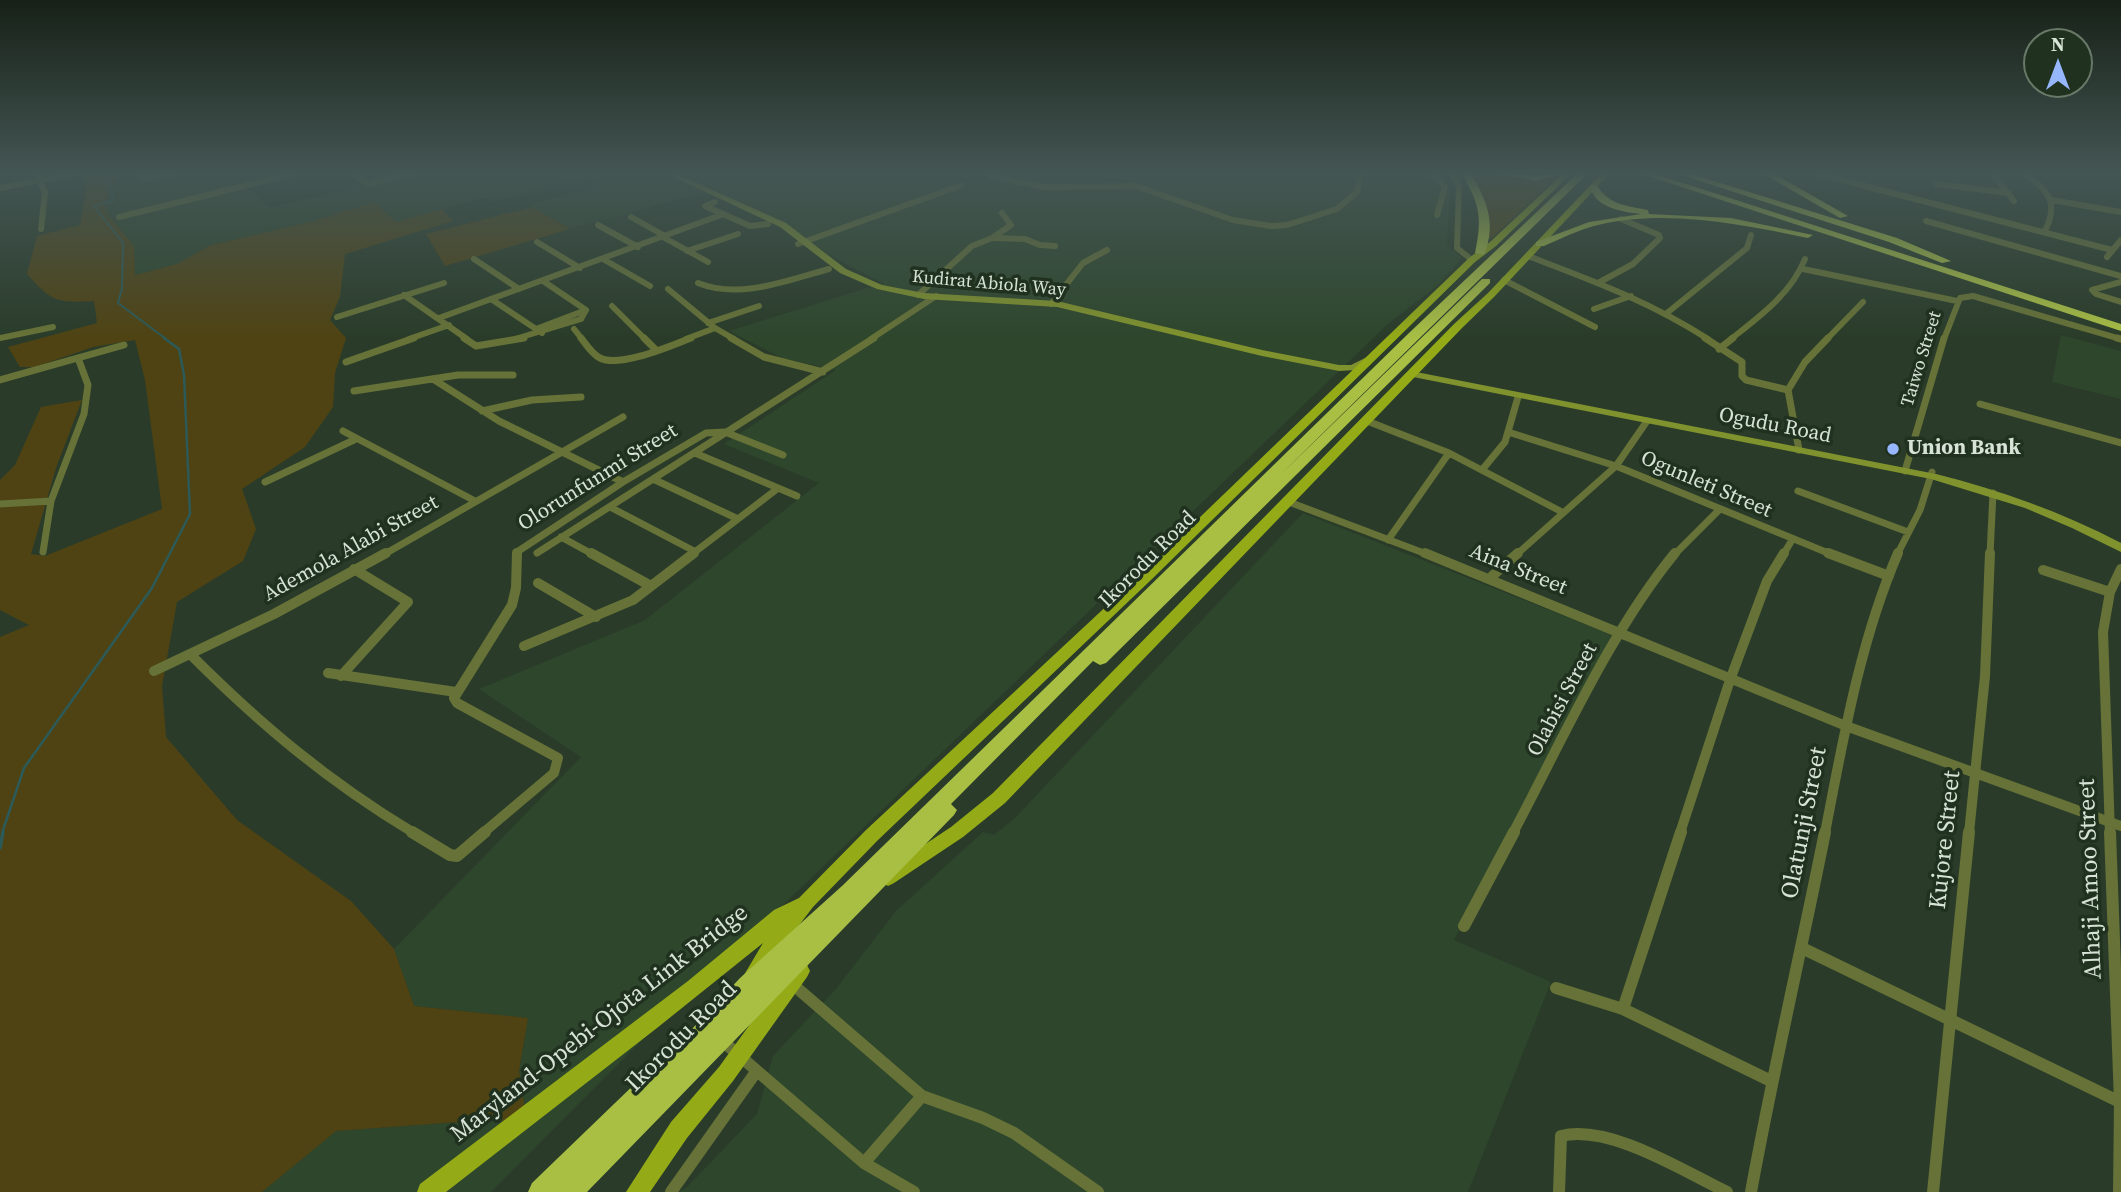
<!DOCTYPE html>
<html>
<head>
<meta charset="utf-8">
<style>
	body { margin:0 }
	#map { position:relative; width:2121px; height:1192px; overflow:hidden; background:#2a3c29; font-family:"Source Serif 4",serif }
	canvas { display:block }
	.north { position:absolute; left:2023px; top:28px; width:70px; height:70px; box-sizing:border-box; background:#20321f; border:2px solid #697968; border-radius:50%; rotate:0deg; font-size:19px; font-weight:700; line-height:28px; text-align:center; color:#d7e3d6 }
	.north::after { content:''; display:block; margin:auto; width:24px; height:32px; background:#96b6fd; clip-path:polygon(50% 0,100% 100%,50% 72%,0 100%) }
</style>
</head>
<body>
<div id="map">
<canvas width="2121" height="1192"></canvas>
<div class="north">N</div>
</div>
<script>
const ctx = document.querySelector('canvas').getContext('2d');
ctx.lineJoin = 'round';
function paint(path, color) { ctx.fillStyle = color; ctx.fill(path, 'evenodd'); }
function stroke(path, color, width, dash) { ctx.strokeStyle = color; ctx.lineWidth = width; ctx.lineCap = dash ? 'butt' : 'round'; ctx.setLineDash(dash || []); ctx.stroke(path); }
function drawText(font, color, halo, rows, align = 'center') {
  ctx.font = font + ' "Source Serif 4",serif'; ctx.lineWidth = 7; ctx.setLineDash([]); ctx.textBaseline = 'middle'; ctx.strokeStyle = halo; ctx.fillStyle = color; for (const [text, x, y, turn = 0] of rows) {
    ctx.save(); ctx.translate(x, y); ctx.rotate((+turn || 0) * Math.PI / 180); ctx.textAlign = isNaN(turn) ? turn : align; if (halo) ctx.strokeText(text, 0, 0); ctx.fillText(text, 0, 0); ctx.restore();
  }
}
paint(new Path2D(`
	M 116,172 L 228,172 L 270,208 L 418,172 L 1443,172 L 1450,191 L 1447,245 L 1462,258 L 1438,285 L 1389,323 L 634,1048 L 491,1192 L 262,1192 L 335,1131 L 486,1120 L 526,1121 L 519,1071 L 528,1018 L 414,1006 L 394,949 L 581,757 L 479,689 L 645,620 L 819,483 L 724,444 L 836,370 L 782,358 L 729,331 L 883,283 L 833,257 L 802,235 L 713,190 L 570,229 L 532,207 L 531,204 L 601,185 L 589,178 L 494,202 L 483,198 L 396,222 L 374,202 L 311,222 L 211,245 L 177,264 L 135,275 L 134,246 L 108,215 L 104,203 L 117,177 Z
	M 2061,335 L 2121,351 L 2121,399 L 2052,382 Z
	M 1303,513 L 1615,636 L 1454,940 L 1551,982 L 1468,1192 L 679,1192 L 687,1187 L 757,1114 L 773,1056 L 836,989 L 896,911 L 983,832 L 994,835 L 1015,818 Z`), '#2e462c');
paint(new Path2D(`
	M 85,172 L 116,172 L 117,177 L 104,203 L 108,215 L 134,246 L 135,275 L 177,264 L 211,245 L 311,222 L 374,202 L 396,222 L 442,209 L 453,221 L 345,254 L 340,297 L 330,320 L 346,338 L 335,373 L 333,407 L 305,447 L 242,489 L 256,529 L 243,561 L 177,602 L 162,686 L 166,737 L 237,820 L 351,901 L 394,949 L 414,1006 L 528,1018 L 519,1071 L 527,1122 L 486,1120 L 336,1131 L 262,1192 L 0,1192 L 0,637 L 29,625 L 0,610 L 0,480 L 15,465 L 41,407 L 82,400 L 56,468 L 31,554 L 45,556 L 162,509 L 145,380 L 135,340 L 93,347 L 35,367 L 20,367 L 8,347 L 97,323 L 94,301 C 57,303 52,302 27,274 L 37,236 L 80,225 L 86,190 Z
	M 1468,172 C 1499,172 1523,181 1556,178 L 1491,239 L 1489,238 C 1493,211 1484,193 1468,172 Z
	M 532,207 L 570,229 L 445,266 L 426,234 Z`), '#4f4313');
stroke(new Path2D(`
	M 105,172 L 114,201 L 94,206 L 123,243 L 122,288 L 118,303 L 166,339`), '#2c5a58', 2);
stroke(new Path2D(`
	M 2,833 L 24,768 L 152,588 L 190,514 L 184,375 L 179,349 L 164,338`), '#2c5a58', 2.5);
stroke(new Path2D(`
	M 0,848 L 3,832`), '#2c5a58', 3.5);
stroke(new Path2D(`
	M 35,172 L 45,192 L 41,229
	M 140,172 L 142,177 L 146,178 L 176,172
	M 350,172 L 368,184 L 416,172
	M 1431,172 L 1445,187 L 1437,215
	M 1452,172 L 1459,187 L 1457,248 L 1472,260
	M 1811,172 L 2112,250
	M 1991,172 L 2014,201
	M 2022,172 C 2047,189 2060,201 2045,231
	M 990,176 L 1045,187 L 1136,186 L 1233,220 L 1271,226 L 1287,225 L 1337,209 L 1357,192 L 1362,172
	M 1937,184 L 2009,193
	M 0,188 L 81,172
	M 2052,200 L 2121,212
	M 715,202 L 705,206 L 750,226 L 768,224
	M 119,217 L 300,172
	M 631,217 L 665,236
	M 1926,221 L 2121,276
	M 598,225 L 638,247
	M 663,237 L 708,262
	M 994,238 L 1025,239 L 1040,245 L 1055,246
	M 537,242 L 580,268
	M 798,244 L 962,185
	M 687,251 L 738,234
	M 1528,256 C 1593,281 1649,301 1708,339
	M 2107,257 L 2121,240
	M 474,259 L 519,289
	M 603,259 L 650,286
	M 1803,269 L 1957,301
	M 1504,280 L 1595,327
	M 2121,282 L 2092,290 L 2096,294 L 2121,302
	M 698,283 C 740,300 788,280 829,269
	M 1598,283 L 1633,264 L 1660,238 L 1659,235 L 1621,219
	M 668,289 L 715,328 L 734,339
	M 404,295 L 467,339
	M 918,295 L 972,246 L 992,238 L 1011,225 L 1002,213
	M 491,299 L 542,333
	M 1051,304 L 1083,263 L 1107,250
	M 612,306 L 645,339
	M 1594,309 L 1631,296
	M 1667,313 L 1747,248 L 1751,235
	M 337,317 L 444,283
	M 439,318 L 721,215
	M 708,323 L 759,306
	M 536,329 L 586,310
	M 574,329 L 582,339
	M 0,338 L 53,327
	M 409,339 L 449,325
	M 515,339 L 581,319 L 586,310 L 543,281
	M 686,339 L 715,328
	M 871,339 L 936,296
	M 1731,339 C 1759,317 1791,294 1805,259
	M 1827,339 L 1863,302
	M 1944,339 L 1960,298 L 1973,296 L 2121,339`), '#667237', 6);
stroke(new Path2D(`
	M 464,338 L 476,346 L 524,338
	M 581,338 C 586,344 592,354 600,358 C 620,368 670,346 691,338
	M 644,338 L 656,350
	M 731,338 L 764,357 L 823,372
	M 1705,338 L 1742,362 L 1742,376 L 1746,380 L 1788,390
	M 2117,338 L 2121,339
	M 1719,349 L 1733,338
	M 346,362 L 414,338
	M 433,379 L 499,421 L 623,482
	M 0,380 L 124,345
	M 354,391 L 458,375 L 513,375
	M 1980,404 L 2121,443
	M 482,411 L 532,400 L 581,397
	M 1367,421 L 1449,453 L 1562,512
	M 343,431 L 475,501
	M 1508,432 L 1616,466 L 1833,555
	M 1799,450 L 1788,390 L 1805,362 L 1828,338
	M 695,453 L 797,496
	M 1482,470 L 1505,442 L 1518,397
	M 1905,471 L 1944,338
	M 653,479 L 738,519
	M 265,482 L 356,439
	M 1798,491 L 1908,532
	M 1289,502 L 1429,555
	M 0,504 L 51,501
	M 610,507 L 696,552
	M 561,537 L 594,555
	M 1388,540 L 1449,453
	M 43,552 L 51,501 L 84,414 L 88,385 L 78,358
	M 537,553 L 874,338
	M 383,555 L 623,417
	M 517,555 L 517,552 L 623,482 L 706,433 L 725,432 L 783,455
	M 691,555 L 777,489
	M 1516,555 L 1616,466 L 1647,421
	M 1674,555 L 1720,509
	M 1783,555 L 1792,540
	M 1897,555 L 1920,510 L 1932,472
	M 1990,555 L 1993,493`), '#667237', 7);
stroke(new Path2D(`
	M 591,553 L 651,586
	M 1425,553 L 1846,726 L 2121,826
	M 1828,553 L 1889,576
	M 2043,570 L 2110,592
	M 1490,578 L 1518,553
	M 538,583 L 596,617
	M 524,646 L 633,600 L 694,553
	M 191,655 C 261,725 329,782 414,833
	M 154,671 L 274,614 L 386,553
	M 328,673 L 456,692
	M 341,676 L 408,602 L 354,569
	M 483,833 L 554,773 L 558,758 L 457,703 L 454,698 L 512,605 L 516,588 L 517,553
	M 1513,833 C 1561,743 1610,632 1675,553
	M 1680,833 L 1730,680 L 1767,581 L 1784,553
	M 1825,833 C 1843,740 1860,641 1898,553
	M 1969,833 L 1985,676 L 1990,553
	M 2110,833 L 2103,632 L 2110,592 L 2121,569`), '#667237', 10);
stroke(new Path2D(`
	M 412,832 L 450,855 L 457,856 L 485,832
	M 2110,832 L 2120,1102 L 2119,1192
	M 1464,926 L 1514,832
	M 1802,948 L 2120,1102
	M 790,982 L 922,1096 L 983,1118 L 1014,1133 L 1098,1192
	M 1556,988 L 1623,1009 L 1771,1081
	M 1623,1009 L 1681,832
	M 720,1039 L 864,1163 L 914,1192
	M 864,1163 L 922,1096
	M 671,1192 L 756,1072
	M 1559,1192 L 1561,1136 C 1610,1124 1683,1171 1727,1192
	M 1751,1192 C 1773,1071 1801,952 1825,832
	M 1933,1192 L 1969,832`), '#667237', 12);
paint(new Path2D(`
	M 663,172 L 672,172 L 786,223 L 846,269 L 882,285 L 924,293 L 1057,301 L 1262,350 L 1339,365 L 1351,365 L 1371,355 L 1376,358 L 1356,370 L 1339,371 L 1262,356 L 1057,307 L 924,299 L 877,289 L 840,273 L 780,227 Z
	M 1411,371 L 1936,474 C 2000,490 2062,512 2121,543 L 2121,552 L 2072,528 L 2025,508 L 1931,479 L 1408,376 L 1408,372 Z`), '#80922d');
paint(new Path2D(`
	M 1565,172 L 1573,172 L 1496,246 L 1475,262 L 1152,579 L 878,840 L 813,907 L 770,963 L 761,981 L 754,984 L 747,981 L 744,975 L 763,943 L 657,1028 L 446,1192 L 417,1192 L 420,1184 L 688,981 L 774,910 L 799,898 L 866,830 L 1142,573 L 1469,258 L 1490,242 Z
	M 1603,172 L 1611,172 L 1494,297 L 1462,328 L 1005,803 L 963,837 L 894,883 L 888,886 L 882,883 L 879,878 L 882,873 L 951,827 L 993,793 L 1454,324 L 1488,293 Z
	M 800,962 L 807,965 L 810,971 L 807,977 L 733,1081 L 687,1138 L 650,1192 L 626,1192 L 671,1122 L 719,1067 L 793,965 Z`), '#94ab17');
paint(new Path2D(`
	M 1461,172 L 1469,172 C 1487,198 1497,224 1484,255 L 1475,253 C 1483,215 1479,204 1461,172 Z
	M 1485,172 L 1536,175 L 1569,172 L 1536,181 Z
	M 1579,172 L 1589,172 L 1275,480 L 1482,279 L 1490,279 L 1490,283 L 1106,663 L 1100,665 L 1093,661 L 951,804 L 957,810 L 954,815 L 587,1192 L 528,1192 L 532,1183 L 698,1023 L 740,978 L 842,886 L 1410,332 Z
	M 1636,172 L 1649,172 L 2121,324 L 2121,331 Z
	M 1672,172 L 1685,172 L 1897,238 L 1951,261 L 1942,263 L 1889,242 Z
	M 1760,172 L 1771,172 L 1848,216 L 1840,218 Z
	M 1591,185 L 1597,185 C 1608,205 1628,206 1648,210 L 1649,214 L 1731,218 L 1813,235 L 1808,238 C 1740,224 1663,208 1594,226 C 1576,231 1560,239 1544,246 L 1536,246 L 1536,242 L 1589,222 L 1641,214 C 1623,212 1591,207 1591,185 Z`), '#a8bf44');
const sky = ctx.createLinearGradient(0, 0, 0, 339);
sky.addColorStop(0, '#172117');
sky.addColorStop(0.51, '#445654');
sky.addColorStop(1, '#44565400');
ctx.fillStyle = sky;
ctx.fillRect(0, 0, 2121, 339);
for (const [x, y, r, color] of [
	[1893,449,7,"#96b6fd"]
]) { const dot = new Path2D(); dot.arc(x, y, r, 0, 2 * Math.PI); ctx.fillStyle = color; ctx.fill(dot); stroke(dot, '#20321f', 2.5); }
drawText('18px', '#d7e3d6', '#20321f', [
	["Kudirat Abiola Way",989,284,5],
	["Taiwo Street",1922,359,-73]
]);
drawText('21px', '#d7e3d6', '#20321f', [
	["Ogudu Road",1775,426,11],
	["Olorunfunmi Street",598,478,-32],
	["Ogunleti Street",1706,485,23],
	["Ademola Alabi Street",351,549,-29],
	["Ikorodu Road",1148,560,-45],
	["Aina Street",1518,570,22],
	["Olabisi Street",1563,700,-62]
]);
drawText('bold 21px', '#d7e3d6', '#20321f', [
	["Union Bank",1907,449]
], 'left');
drawText('24px', '#d7e3d6', '#20321f', [
	["Olatunji Street",1805,823,-79],
	["Kujore Street",1946,840,-84],
	["Alhaji Amoo Street",2091,879,-92],
	["Maryland-Opebi-Ojota Link Bridge",600,1024,-38],
	["Ikorodu Road",682,1037,-45]
]);
</script>
</body>
</html>
